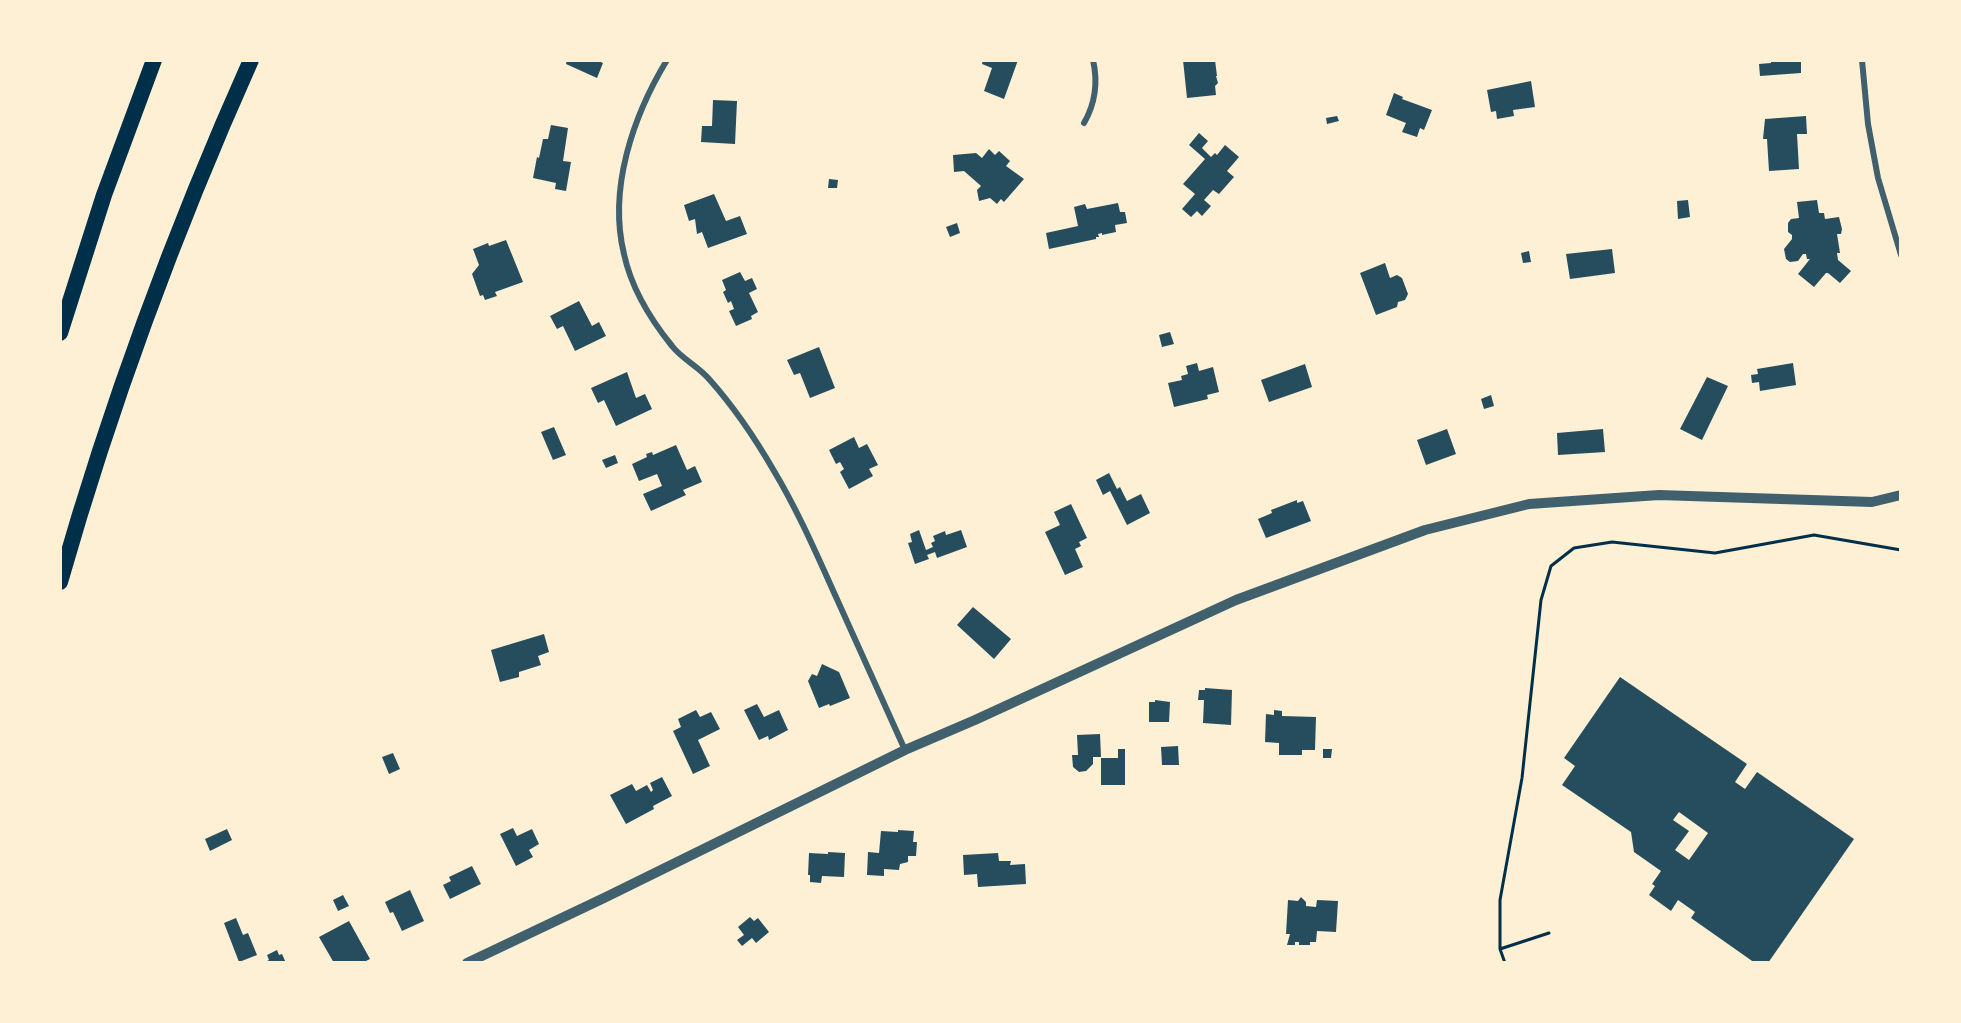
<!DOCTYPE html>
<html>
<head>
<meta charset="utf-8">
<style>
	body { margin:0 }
	#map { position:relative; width:1961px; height:1023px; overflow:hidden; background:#fdf0d5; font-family:Commissioner,sans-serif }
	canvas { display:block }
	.frame { position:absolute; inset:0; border:62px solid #fdf0d5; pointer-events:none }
</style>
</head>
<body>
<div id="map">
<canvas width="1961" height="1023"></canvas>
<div class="frame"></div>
</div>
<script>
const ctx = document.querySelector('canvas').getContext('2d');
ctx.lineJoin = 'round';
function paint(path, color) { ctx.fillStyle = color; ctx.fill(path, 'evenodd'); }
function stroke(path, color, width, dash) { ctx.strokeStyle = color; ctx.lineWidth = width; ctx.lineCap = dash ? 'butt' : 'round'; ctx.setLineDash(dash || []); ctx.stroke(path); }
paint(new Path2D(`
	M 567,60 L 596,60 L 603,63 L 597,78 L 566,64 Z
	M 983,60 L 1018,60 L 1004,99 L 984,91 L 992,68 L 982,64 Z
	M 1183,60 L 1215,60 L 1217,76 L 1216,76 L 1218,83 L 1215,86 L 1216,95 L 1187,98 Z
	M 1771,60 L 1801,60 L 1801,73 L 1760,76 L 1759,64 L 1771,63 Z
	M 1531,81 L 1535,107 L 1513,110 L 1514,116 L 1497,119 L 1496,111 L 1491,112 L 1487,90 Z
	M 1394,93 L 1403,97 L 1402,99 L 1432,110 L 1424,130 L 1420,128 L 1417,137 L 1402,132 L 1406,123 L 1386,115 Z
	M 713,100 L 737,101 L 735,144 L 701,142 L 702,126 L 712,126 Z
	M 1337,116 L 1339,121 L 1327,124 L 1326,118 Z
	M 1806,116 L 1807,134 L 1797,134 L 1799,169 L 1769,171 L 1767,139 L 1763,139 L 1765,119 Z
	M 551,125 L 568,128 L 563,161 L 571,162 L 566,191 L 555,189 L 556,183 L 533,178 L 537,157 L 539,158 L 543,139 L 548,139 Z
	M 1199,133 L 1208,141 L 1202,148 L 1211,157 L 1215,153 L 1217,155 L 1225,145 L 1239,157 L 1227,171 L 1234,177 L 1219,194 L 1213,190 L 1204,200 L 1211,206 L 1202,216 L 1197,211 L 1191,217 L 1182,209 L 1195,194 L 1183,184 L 1205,159 L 1189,145 Z
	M 989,149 L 995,155 L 999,151 L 1010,161 L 1006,166 L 1024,179 L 1004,202 L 1001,199 L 997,204 L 990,198 L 979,201 L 977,190 L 981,186 L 964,171 L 954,172 L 953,155 L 976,153 L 982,158 Z
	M 829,179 L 838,180 L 837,188 L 828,188 Z
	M 714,194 L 726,221 L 740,216 L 747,234 L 708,248 L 702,232 L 697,234 L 695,219 L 689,221 L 684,205 Z
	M 1688,200 L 1690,217 L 1678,219 L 1677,201 Z
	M 1817,200 L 1819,213 L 1824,213 L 1825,219 L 1839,217 L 1842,229 L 1841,234 L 1837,234 L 1840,253 L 1837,253 L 1838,260 L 1851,271 L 1840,283 L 1828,273 L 1826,273 L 1814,287 L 1798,274 L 1810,259 L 1807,259 L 1806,254 L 1803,254 L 1798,261 L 1790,262 L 1786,259 L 1784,249 L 1792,239 L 1792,235 L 1788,232 L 1788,223 L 1791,219 L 1799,218 L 1797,202 Z
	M 1118,203 L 1120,212 L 1125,212 L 1127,223 L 1115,225 L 1116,232 L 1102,235 L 1102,233 L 1098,234 L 1099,237 L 1096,237 L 1096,239 L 1049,249 L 1046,233 L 1078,226 L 1074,207 L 1085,204 L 1087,209 Z
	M 957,223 L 960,233 L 950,237 L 946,227 Z
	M 506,240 L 523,282 L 495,292 L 497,296 L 485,300 L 483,295 L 480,296 L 472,274 L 479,265 L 473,249 L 488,243 L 489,246 Z
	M 1612,249 L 1615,273 L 1570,279 L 1566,254 Z
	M 1529,251 L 1531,262 L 1523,263 L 1521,253 Z
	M 1385,263 L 1390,278 L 1397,275 L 1402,278 L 1408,294 L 1405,300 L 1398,302 L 1397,307 L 1376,315 L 1360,273 Z
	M 740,272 L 745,281 L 752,278 L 757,289 L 749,293 L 758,312 L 751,316 L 752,319 L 736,326 L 729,311 L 734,309 L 731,301 L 728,303 L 723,292 L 726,290 L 722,280 Z
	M 579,301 L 592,326 L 599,322 L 606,336 L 575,351 L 563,326 L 557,329 L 550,316 Z
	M 1170,332 L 1174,344 L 1162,347 L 1159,335 Z
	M 819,347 L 835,388 L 810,398 L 800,373 L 794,375 L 787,360 Z
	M 1197,363 L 1199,371 L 1213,367 L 1219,392 L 1207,395 L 1208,399 L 1174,407 L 1168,383 L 1182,380 L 1181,376 L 1188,374 L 1186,366 Z
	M 1793,363 L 1796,385 L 1760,391 L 1759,382 L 1752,383 L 1751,375 L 1758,374 L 1757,369 Z
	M 1305,364 L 1312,387 L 1269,402 L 1261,380 Z
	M 627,372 L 636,398 L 645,394 L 652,409 L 616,426 L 604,400 L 598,403 L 591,388 Z
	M 1707,377 L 1728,386 L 1702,440 L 1680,429 Z
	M 1491,395 L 1494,406 L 1484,409 L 1481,399 Z
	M 554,427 L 566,455 L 553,460 L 541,432 Z
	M 1447,429 L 1456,454 L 1426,465 L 1417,440 Z
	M 1603,429 L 1605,452 L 1558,455 L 1557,433 Z
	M 854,437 L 859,448 L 867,444 L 878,465 L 869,469 L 873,476 L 849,489 L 840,472 L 844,469 L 840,462 L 836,464 L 829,450 Z
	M 676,445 L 687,470 L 695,466 L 702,482 L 683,490 L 686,495 L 651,511 L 643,494 L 662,486 L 657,474 L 639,481 L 632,464 L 647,457 L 646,454 L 652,452 L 653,455 Z
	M 615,455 L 618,463 L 606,468 L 602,460 Z
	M 1109,473 L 1117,489 L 1120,487 L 1127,501 L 1141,494 L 1150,513 L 1127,525 L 1110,491 L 1103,495 L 1096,480 Z
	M 1297,500 L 1297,503 L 1303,501 L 1311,521 L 1266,538 L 1258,519 L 1272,513 L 1271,510 Z
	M 1071,504 L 1087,538 L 1079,542 L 1081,546 L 1075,549 L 1083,567 L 1065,575 L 1045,532 L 1060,525 L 1054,512 Z
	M 919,530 L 926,550 L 933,547 L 931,543 L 935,541 L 933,536 L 945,531 L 946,535 L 961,530 L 967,547 L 937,558 L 935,552 L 927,555 L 929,559 L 915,564 L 908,543 L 912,542 L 910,534 Z
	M 973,607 L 1011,639 L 994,659 L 957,625 Z
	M 544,634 L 549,652 L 538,656 L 541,665 L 519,672 L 519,677 L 500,682 L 491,650 Z
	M 822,664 L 839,672 L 850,698 L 830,706 L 829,704 L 819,708 L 808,681 L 812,674 L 817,676 Z
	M 1620,677 L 1747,764 L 1735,782 L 1745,789 L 1757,772 L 1854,839 L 1768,963 L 1755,963 L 1691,918 L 1695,912 L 1678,900 L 1671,911 L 1649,895 L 1655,886 L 1652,884 L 1661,871 L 1634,852 L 1631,832 L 1562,785 L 1575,766 L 1564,758 ZM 1679,812 L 1708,833 L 1689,860 L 1675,850 L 1689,831 L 1673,820 Z
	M 1205,688 L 1232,690 L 1231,725 L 1203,723 L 1204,700 L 1198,700 L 1199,690 L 1205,690 Z
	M 1155,700 L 1170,702 L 1169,722 L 1149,722 L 1149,702 L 1155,702 Z
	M 757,704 L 764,717 L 779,710 L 788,730 L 769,740 L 768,736 L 759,740 L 744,710 Z
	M 696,710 L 700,717 L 711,712 L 720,729 L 698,740 L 710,766 L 693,774 L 673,731 L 681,727 L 678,719 Z
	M 1274,710 L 1282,711 L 1282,716 L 1316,717 L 1315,750 L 1302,750 L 1302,755 L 1279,755 L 1279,743 L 1265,742 L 1266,714 L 1274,715 Z
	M 1100,734 L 1101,757 L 1093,757 L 1093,764 L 1086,771 L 1079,772 L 1073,767 L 1072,755 L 1078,755 L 1077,735 Z
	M 1178,746 L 1179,765 L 1162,765 L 1161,747 Z
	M 1118,749 L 1125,749 L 1125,785 L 1101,785 L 1101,758 L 1118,758 Z
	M 1323,749 L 1332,749 L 1331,758 L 1323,758 Z
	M 393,753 L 400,769 L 389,774 L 382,757 Z
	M 662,777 L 672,796 L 653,806 L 654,809 L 626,824 L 610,795 L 632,784 L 636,791 L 647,785 L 651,792 L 653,790 L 650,783 Z
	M 513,828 L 517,836 L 532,829 L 539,844 L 529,850 L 533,857 L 516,866 L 500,834 Z
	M 227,829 L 232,840 L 210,851 L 205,839 Z
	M 898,830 L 914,831 L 913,842 L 917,842 L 916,856 L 908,856 L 908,862 L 900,864 L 899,870 L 884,869 L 884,876 L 867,875 L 868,852 L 879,853 L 881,831 L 898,832 Z
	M 828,852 L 845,853 L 844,877 L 822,876 L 821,883 L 810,882 L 810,875 L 808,875 L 809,853 L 828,854 Z
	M 998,853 L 999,861 L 1011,861 L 1010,865 L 1025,864 L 1026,884 L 978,887 L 977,874 L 964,875 L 963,855 Z
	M 472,866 L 481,884 L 450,899 L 443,885 L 451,881 L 449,877 Z
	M 410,890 L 424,921 L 402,931 L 393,912 L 390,913 L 385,902 Z
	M 343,895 L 349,906 L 338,911 L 333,900 Z
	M 1301,897 L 1306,902 L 1306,906 L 1316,907 L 1317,900 L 1338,901 L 1336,932 L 1317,931 L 1316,942 L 1310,942 L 1310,945 L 1299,945 L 1299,942 L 1295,942 L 1295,945 L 1287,945 L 1290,934 L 1286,934 L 1288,900 L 1298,901 Z
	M 750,917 L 754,921 L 758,918 L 769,932 L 756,943 L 752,938 L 742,946 L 737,940 L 744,935 L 738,927 Z
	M 236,918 L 243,935 L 248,933 L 257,955 L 239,962 L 224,923 Z
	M 349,921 L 370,959 L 362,963 L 334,963 L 319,937 Z
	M 277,950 L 279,955 L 282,954 L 286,963 L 263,963 L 269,960 L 267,955 Z`), '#264d5e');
stroke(new Path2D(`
	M 1500,949 L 1549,933
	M 1505,963 L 1500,949 L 1500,900 L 1522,778 L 1541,600 L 1551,566 L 1574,548 L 1612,542 L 1715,553 L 1814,535 L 1901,550`), '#003049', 3);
stroke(new Path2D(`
	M 667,60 C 633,116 608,189 624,254 C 631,287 651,320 672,346 C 682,359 698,366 709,379 C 734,407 755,438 774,471 C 798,511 817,555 836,597 C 859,648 882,699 905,750
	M 1862,60 L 1868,124 L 1878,178 L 1901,255
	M 1084,123 C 1095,104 1098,82 1093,60`), '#3f606c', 6);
stroke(new Path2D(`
	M 467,963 L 604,898 L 905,750 L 975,720 L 1236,600 L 1425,530 L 1529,504 L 1659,495 L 1872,502 L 1901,495`), '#3f606c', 10);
stroke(new Path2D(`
	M 60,333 L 104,195 L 154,60
	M 60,582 C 111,403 175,230 251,60`), '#003049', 16);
</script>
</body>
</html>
